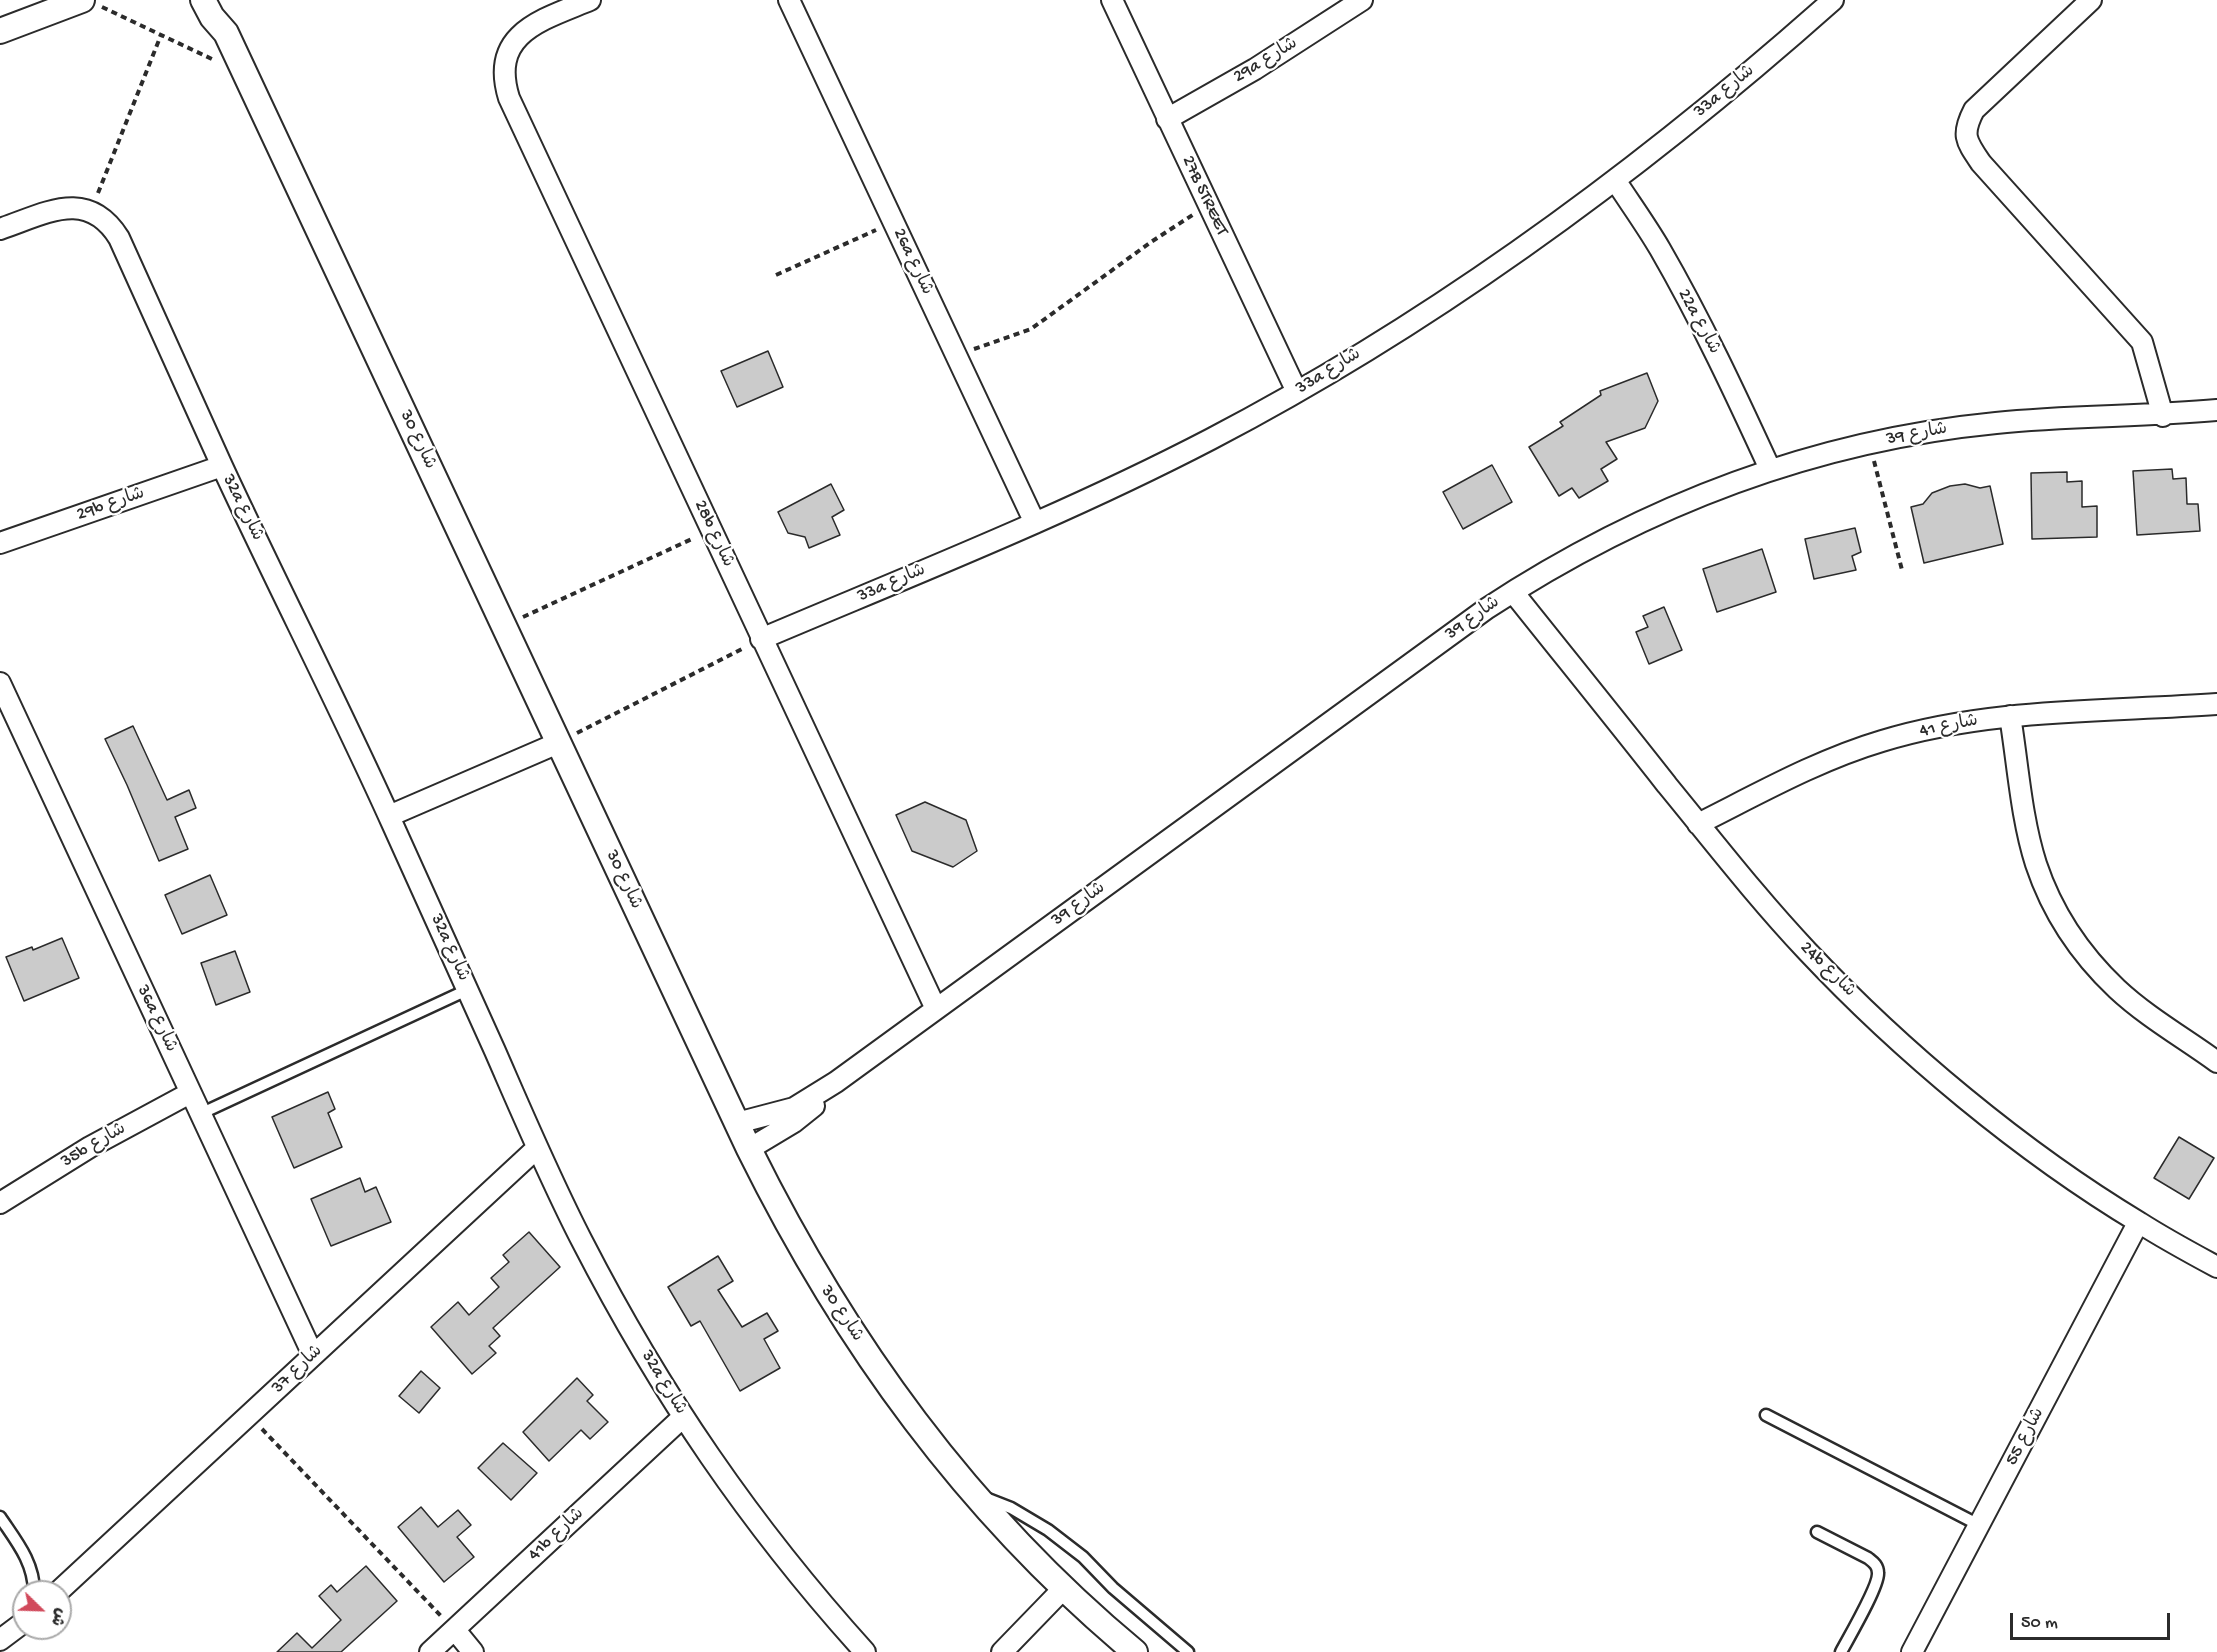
<!DOCTYPE html>
<html>
<head>
<meta charset="utf-8">
<style>
	body { margin:0 }
	#map { position:relative; width:2217px; height:1652px; overflow:hidden; background:#fff; font-family:"Gochi Hand","Playpen Sans Arabic",sans-serif }
	canvas { display:block }
	.north { position:absolute; left:12px; top:1580px; width:60px; height:60px; box-sizing:border-box; background:#fff; border:2px solid #aaa; border-radius:50%; rotate:113deg; font-size:16px; font-weight:700; line-height:24px; text-align:center; color:#2b2b2b }
	.north::after { content:''; display:block; margin:auto; width:21px; height:27px; background:#d1495b; clip-path:polygon(50% 0,100% 100%,50% 72%,0 100%) }
	.scale { position:absolute; left:2010px; top:1613px; width:160px; height:27px; box-sizing:border-box; border:3px solid #2b2b2b; border-top:0; padding-left:8px; font-size:18px; line-height:21px; white-space:nowrap; color:#2b2b2b; -webkit-text-stroke:4px #fff; paint-order:stroke }
</style>
</head>
<body>
<div id="map">
<canvas width="2217" height="1652"></canvas>
<div class="north">ش</div>
<div class="scale">50 m</div>
</div>
<script>
const ctx = document.querySelector('canvas').getContext('2d');
ctx.lineJoin = 'round';
function paint(path, color) { ctx.fillStyle = color; ctx.fill(path, 'evenodd'); }
function stroke(path, color, width, dash) { ctx.strokeStyle = color; ctx.lineWidth = width; ctx.lineCap = dash ? 'butt' : 'round'; ctx.setLineDash(dash || []); ctx.stroke(path); }
function drawText(font, color, halo, rows, align = 'center') {
  ctx.font = font + ' "Gochi Hand","Playpen Sans Arabic",sans-serif'; ctx.lineWidth = 4.5; ctx.setLineDash([]); ctx.textBaseline = 'middle'; ctx.strokeStyle = halo; ctx.fillStyle = color; for (const [text, x, y, turn = 0] of rows) {
    ctx.save(); ctx.translate(x, y); ctx.rotate((+turn || 0) * Math.PI / 180); ctx.textAlign = isNaN(turn) ? turn : align; if (halo) ctx.strokeText(text, 0, 0); ctx.fillText(text, 0, 0); ctx.restore();
  }
}
const building = new Path2D(`
	M 768,351 L 783,387 L 737,407 L 721,371 Z
	M 1647,373 L 1658,401 L 1645,428 L 1606,442 L 1617,459 L 1601,469 L 1608,481 L 1579,498 L 1572,488 L 1559,496 L 1529,447 L 1563,426 L 1560,422 L 1601,395 L 1600,391 Z
	M 1492,465 L 1512,502 L 1463,529 L 1443,492 Z
	M 2172,469 L 2173,479 L 2186,478 L 2187,504 L 2198,504 L 2200,531 L 2137,535 L 2133,471 Z
	M 2067,472 L 2067,482 L 2082,481 L 2082,507 L 2097,506 L 2097,537 L 2032,539 L 2031,473 Z
	M 831,484 L 844,510 L 832,517 L 840,535 L 809,548 L 805,537 L 788,533 L 778,512 Z
	M 1965,484 L 1980,488 L 1990,486 L 2003,544 L 1924,563 L 1911,507 L 1923,504 L 1932,493 L 1950,486 Z
	M 1855,528 L 1861,552 L 1852,556 L 1856,570 L 1814,579 L 1805,539 Z
	M 1762,549 L 1776,592 L 1717,612 L 1703,569 Z
	M 1664,607 L 1682,650 L 1649,664 L 1636,632 L 1648,627 L 1643,616 Z
	M 133,726 L 167,800 L 189,790 L 196,808 L 175,817 L 188,849 L 159,861 L 127,785 L 105,739 Z
	M 925,802 L 966,820 L 977,851 L 953,867 L 912,851 L 896,815 Z
	M 210,875 L 227,915 L 182,934 L 165,895 Z
	M 62,938 L 79,978 L 24,1001 L 6,957 L 32,947 L 33,950 Z
	M 235,951 L 250,992 L 216,1005 L 201,963 Z
	M 328,1092 L 335,1109 L 328,1113 L 342,1147 L 294,1168 L 272,1117 Z
	M 2179,1137 L 2214,1158 L 2189,1199 L 2154,1178 Z
	M 360,1178 L 365,1192 L 376,1187 L 391,1222 L 331,1246 L 311,1199 Z
	M 529,1232 L 560,1267 L 493,1328 L 500,1336 L 489,1346 L 496,1353 L 472,1374 L 431,1327 L 458,1302 L 469,1315 L 499,1287 L 491,1278 L 509,1262 L 503,1255 Z
	M 718,1256 L 733,1281 L 718,1290 L 742,1327 L 767,1313 L 778,1331 L 764,1339 L 780,1368 L 740,1391 L 700,1321 L 691,1326 L 668,1287 Z
	M 421,1371 L 440,1388 L 419,1413 L 399,1396 Z
	M 577,1378 L 593,1395 L 587,1401 L 608,1422 L 590,1439 L 581,1430 L 549,1461 L 523,1432 Z
	M 503,1443 L 537,1473 L 511,1500 L 478,1468 Z
	M 421,1507 L 438,1527 L 458,1510 L 471,1525 L 457,1537 L 474,1557 L 444,1582 L 398,1527 Z
	M 366,1566 L 397,1601 L 341,1652 L 277,1652 L 297,1633 L 312,1648 L 341,1620 L 319,1596 L 331,1585 L 337,1592 Z`);
paint(building, '#cbcbcb');
stroke(building, '#2b2b2b', 1.5);
const service = new Path2D(`
	M 200,1114 L 467,990
	M 1766,1415 L 1979,1525
	M 988,1499 L 1011,1508 L 1048,1530 L 1083,1557 L 1113,1588 L 1188,1652
	M 0,1517 C 16,1541 34,1562 34,1592
	M 1817,1532 L 1868,1558 C 1873,1562 1878,1565 1878,1573 C 1879,1586 1849,1637 1841,1652`);
const minor = new Path2D(`
	M 590,0 C 542,20 489,33 509,98 L 936,1009
	M 789,0 L 1035,523
	M 1112,0 L 1297,392
	M 2091,0 L 1974,110 C 1961,135 1966,141 1981,163 L 2142,342 L 2163,416
	M 1167,119 L 1255,69 L 1362,0
	M 1615,180 C 1630,203 1646,225 1660,249 C 1701,320 1736,395 1770,469
	M 0,229 C 45,214 87,187 119,238 C 153,314 187,390 222,466 C 277,585 338,703 392,823 C 426,899 461,975 495,1051 C 523,1115 550,1179 582,1241 C 660,1393 751,1526 865,1652
	M 0,543 L 222,466
	M 1513,592 C 1564,656 1616,720 1667,785 C 1713,841 1757,898 1807,951 C 1901,1051 2022,1152 2140,1223 C 2165,1239 2191,1253 2217,1267
	M 761,639 C 912,575 1065,515 1211,439 C 1437,321 1643,169 1833,0
	M 0,683 L 313,1355
	M 2010,716 C 2018,765 2021,817 2036,864 C 2052,912 2081,955 2117,989 C 2147,1017 2184,1038 2217,1062
	M 389,816 L 558,743
	M 1698,824 C 1758,794 1818,760 1882,741 C 1989,708 2106,712 2217,704
	M 737,1123 L 794,1108 L 836,1082 L 1486,609 C 1640,508 1811,441 1996,423 C 2069,415 2143,417 2217,410
	M 749,1149 L 794,1122 L 814,1106
	M 0,1203 L 90,1147 L 190,1093
	M 58,1592 L 537,1148
	M 455,1630 L 473,1652
	M 0,1640 L 24,1622
	M 430,1652 L 683,1417
	M 1002,1652 L 1063,1589
	M 1912,1652 L 2138,1223`);
const tertiary = new Path2D(`
	M 203,0 L 212,17 L 226,33 L 749,1149 C 845,1343 968,1513 1135,1652
	M 0,31 L 82,0`);
stroke(service, '#2b2b2b', 15);
stroke(minor, '#2b2b2b', 24);
stroke(tertiary, '#2b2b2b', 28);
stroke(new Path2D(`
	M 102,7 L 214,60
	M 98,193 L 161,35
	M 776,275 L 876,230
	M 974,349 L 1031,329 L 1151,242 L 1194,214
	M 1874,461 L 1902,570
	M 523,617 L 694,538
	M 577,733 L 744,648
	M 262,1429 L 441,1616`), '#2b2b2b', 4, [6, 4.5]);
stroke(service, '#fff', 10);
stroke(minor, '#fff', 20);
stroke(tertiary, '#fff', 24);
drawText('18px', '#2b2b2b', '#fff', [
	["29a شارع",1266,61,-31],
	["33a شارع",1725,92,-39],
	["27B STREET",1204,196,65],
	["26a شارع",912,262,65],
	["22a شارع",1698,322,62],
	["33a شارع",1329,372,-31],
	["شارع 39",1917,435,-10],
	["شارع 30",417,440,65],
	["29b شارع",111,505,-19],
	["32a شارع",242,508,64],
	["28b شارع",713,534,65],
	["33a شارع",892,584,-23],
	["شارع 39",1473,619,-35],
	["شارع 41",1949,727,-11],
	["شارع 30",623,880,65],
	["شارع 39",1079,905,-36],
	["32a شارع",449,948,66],
	["24b شارع",1827,970,45],
	["36a شارع",156,1019,65],
	["35b شارع",94,1146,-30],
	["شارع 30",841,1314,57],
	["شارع 37",298,1370,-43],
	["32a شارع",663,1383,59],
	["شارع 55",2026,1437,-62],
	["41b شارع",557,1535,-43]
]);
</script>
</body>
</html>
